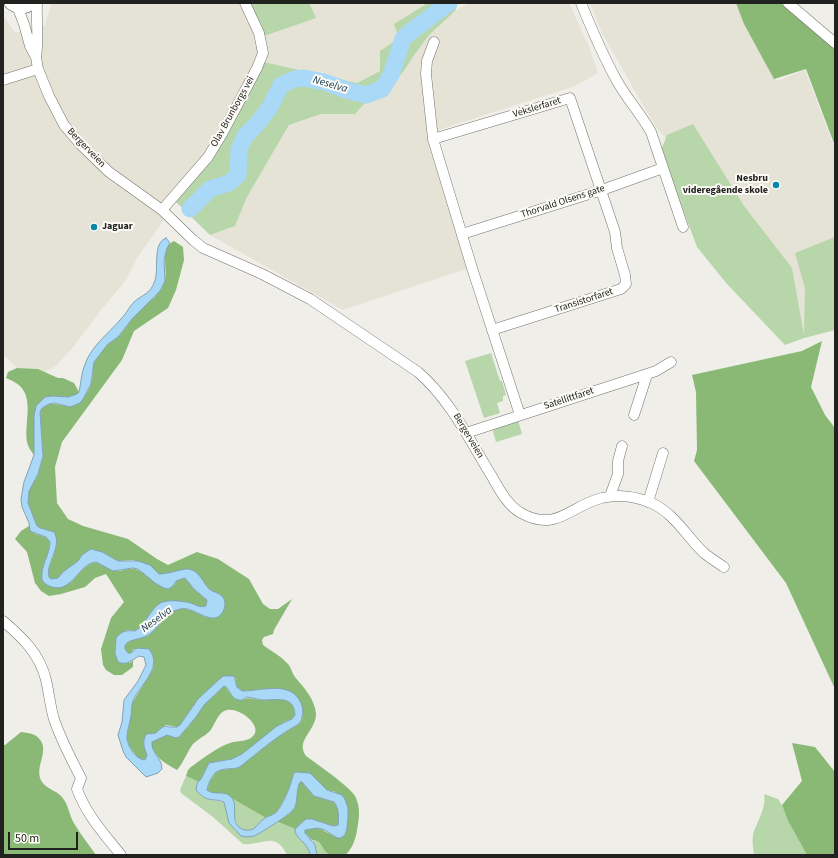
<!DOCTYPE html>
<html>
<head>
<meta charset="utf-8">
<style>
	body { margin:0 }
	#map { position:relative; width:838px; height:858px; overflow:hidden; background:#efeee9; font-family:"Source Sans 3",sans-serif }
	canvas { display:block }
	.frame { position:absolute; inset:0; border:4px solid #21211f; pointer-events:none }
	.scale { position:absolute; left:8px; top:832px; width:70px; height:18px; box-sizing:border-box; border:2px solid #21211f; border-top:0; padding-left:5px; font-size:12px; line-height:14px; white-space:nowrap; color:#21211f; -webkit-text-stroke:3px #fcfbf6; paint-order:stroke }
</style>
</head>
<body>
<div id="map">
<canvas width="838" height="858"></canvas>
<div class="frame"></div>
<div class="scale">50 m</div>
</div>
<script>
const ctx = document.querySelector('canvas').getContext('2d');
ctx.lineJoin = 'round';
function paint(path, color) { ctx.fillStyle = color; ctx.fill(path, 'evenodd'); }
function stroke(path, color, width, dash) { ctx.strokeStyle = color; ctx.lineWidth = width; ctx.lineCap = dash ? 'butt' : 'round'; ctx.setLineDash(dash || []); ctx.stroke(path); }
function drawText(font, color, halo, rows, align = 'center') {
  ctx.font = font + ' "Source Sans 3",sans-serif'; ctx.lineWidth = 4; ctx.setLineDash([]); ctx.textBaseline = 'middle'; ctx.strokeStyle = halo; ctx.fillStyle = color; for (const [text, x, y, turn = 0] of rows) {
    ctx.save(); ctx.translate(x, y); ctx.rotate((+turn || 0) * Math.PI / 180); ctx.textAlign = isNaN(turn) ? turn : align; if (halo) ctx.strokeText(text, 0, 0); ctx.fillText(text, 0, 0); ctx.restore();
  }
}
paint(new Path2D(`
	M 52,3 L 428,3 L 395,24 L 399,38 L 380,51 L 380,71 L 357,83 L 264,62 L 176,202 L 136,260 L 126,280 L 101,310 L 74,346 L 56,366 L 44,372 L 38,369 L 17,368 L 3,354 L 3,15 L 15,33 L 45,25 Z
	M 469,3 L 569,3 L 589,47 L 598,73 L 575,86 L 435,131 L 475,266 L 343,310 L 210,235 L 235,226 L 247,197 L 289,125 L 321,114 L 355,114 L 364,104 L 382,97 L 403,72 L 415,54 L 429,35 L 455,11 Z
	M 590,3 L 737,3 L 744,24 L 777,81 L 805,70 L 835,149 L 835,330 L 804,338 L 688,164 L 655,126 L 602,33 Z`), '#e5e2d6');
paint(new Path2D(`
	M 250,3 L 309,3 L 316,18 L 264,36 Z
	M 428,3 L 458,3 L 455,11 L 429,35 L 415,54 L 403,72 L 382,97 L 364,104 L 355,114 L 321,114 L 289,125 L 247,197 L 235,226 L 210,235 L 176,202 L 264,62 L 357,83 L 380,71 L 380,51 L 399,38 L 394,24 Z
	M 693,124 L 744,206 L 792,268 L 804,335 L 805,288 L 795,253 L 835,237 L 835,330 L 804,338 L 785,345 L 727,284 L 697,247 L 661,150 L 667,135 Z
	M 491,353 L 500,381 L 502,381 L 506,395 L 503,396 L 503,401 L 497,403 L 500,413 L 484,418 L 465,361 Z
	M 518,420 L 522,434 L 496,442 L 492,428 Z
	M 186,776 L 199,782 L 202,796 L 207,799 L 224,802 L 229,823 L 241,836 C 252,838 269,830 276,821 L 295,829 C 294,838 305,841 308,848 C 309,850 309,853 310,855 L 287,855 C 275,830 263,846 243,844 L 213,817 L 181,793 L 180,790 Z
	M 764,794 L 778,799 L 782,805 L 788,821 L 807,855 L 754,855 C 753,848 752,842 753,835 C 756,823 767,808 764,794 Z
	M 233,799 L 266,818 C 261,821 259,826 254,829 C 251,831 248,830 245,830 C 231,826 236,810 233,799 Z
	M 312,840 C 322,840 323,851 331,855 L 317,855 L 315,845 Z`), '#b7d6aa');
paint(new Path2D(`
	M 736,3 L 784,3 L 835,44 L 835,146 L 806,69 L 774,79 L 744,24 Z
	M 174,241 L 183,247 L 184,260 L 176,290 L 168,308 L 134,331 L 122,360 L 62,442 L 55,467 L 57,503 L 68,519 L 83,526 L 128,539 L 157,559 L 168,565 L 197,552 L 218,559 L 249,579 L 263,604 L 270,609 L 278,609 L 292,599 L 274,630 L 273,634 L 264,637 L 262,640 L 263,645 C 271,651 281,656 288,664 C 291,667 292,673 295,677 C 304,688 315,699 316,714 C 316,731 295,740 306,756 C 318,765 348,785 355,796 C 361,807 359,819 357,830 C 356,838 352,850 345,855 C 340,855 333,856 329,854 C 321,850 323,840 312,840 L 305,833 L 305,830 C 316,826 320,828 330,834 C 333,836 339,836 343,836 L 345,835 L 347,828 L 336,792 L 327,790 L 307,773 L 296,772 L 294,773 L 290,788 L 277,812 L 266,818 L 233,799 C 226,790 215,797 207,790 L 210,781 L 216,772 L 221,770 L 236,768 L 244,763 L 272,740 L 299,724 L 302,720 L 303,712 L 278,688 L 242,691 L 237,687 L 235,677 L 223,676 L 198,699 L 180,725 L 177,727 L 166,725 L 156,733 L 149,734 L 147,759 L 142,760 L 138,758 L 129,746 L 127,739 L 127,733 L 131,715 L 132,703 L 153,669 C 154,663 154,658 151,652 L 134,649 L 131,653 L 128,653 C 125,650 123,646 127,643 C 131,638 144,639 150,634 C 162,625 164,613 180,609 C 188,607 199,614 206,617 L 217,593 C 204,589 201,573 188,569 L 166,574 L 159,574 L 154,569 L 133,560 L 118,561 L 102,552 L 91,549 L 82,555 L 78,561 L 63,572 L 58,578 L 51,579 L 49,577 L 48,571 L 55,551 L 51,531 L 40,528 L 37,526 L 28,503 L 29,491 L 38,474 L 43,456 L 40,412 C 49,393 70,416 82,400 C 86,395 91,386 92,381 C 93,375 92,368 94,363 C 98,356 104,348 109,343 C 112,341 116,339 119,336 C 124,331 127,325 132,319 C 138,311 146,305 154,298 C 159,293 163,287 165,280 C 168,267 159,248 174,241 Z
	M 822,341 L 811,387 L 825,415 L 835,428 L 835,689 L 786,583 L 694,461 L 697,450 L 696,392 L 692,375 L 802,351 Z
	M 17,368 L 38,369 L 58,378 L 63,378 L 74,383 L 79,392 C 72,400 62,396 52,396 L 34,416 L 34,455 C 31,451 28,447 27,442 C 24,424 34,400 20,386 C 17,383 11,380 6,378 L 8,372 Z
	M 29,526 C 30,537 46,533 50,542 L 49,549 L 42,571 L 42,580 L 71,582 C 81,572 91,555 105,566 C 109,569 111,571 116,571 C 125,571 132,566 140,571 C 150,576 156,587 168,589 L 175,584 L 176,581 L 185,578 L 194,589 L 207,600 L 206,607 L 204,607 L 173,601 L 135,631 L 127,630 L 115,643 L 115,654 L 130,663 L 133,660 L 133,667 L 122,675 L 114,675 L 106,670 L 103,665 L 101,649 L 111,618 L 124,602 L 106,574 L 95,578 L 85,587 L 61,594 L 49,596 L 41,591 L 35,583 L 27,552 L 15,539 L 21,531 Z
	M 224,686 L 226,686 L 228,691 L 242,700 C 249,696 255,700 263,700 C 277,700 294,695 295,715 L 292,719 L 284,722 L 242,754 L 232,759 L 209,763 L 201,779 L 199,782 L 186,776 L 188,770 L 191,767 C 205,757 217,747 233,742 C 240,741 249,741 253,736 C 264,726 237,704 224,711 C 216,716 215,725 210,731 C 205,736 198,739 193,744 C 187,752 184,762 177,770 C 165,763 155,758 151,744 L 153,741 L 167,735 L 176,738 L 179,737 L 188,727 L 204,705 Z
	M 21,732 C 30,733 38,734 42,743 C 47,755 34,769 42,782 C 47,789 57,791 62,797 C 69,805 69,816 75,825 C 81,835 89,845 96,855 L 3,855 L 3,745 L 5,745 Z
	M 792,743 L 815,747 L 835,772 L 835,855 L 807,855 L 788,821 L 782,805 L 802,781 Z
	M 300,782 L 302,782 L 314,796 L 334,802 C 339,808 339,817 338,825 L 334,826 L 312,819 L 306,819 L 295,829 L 276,821 C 304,810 290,801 300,782 Z`), '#89b974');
const water = new Path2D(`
	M 166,238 L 170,243 L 167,248 L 164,260 L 165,281 L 160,291 L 132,319 L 118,337 L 108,344 L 104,349 L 94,362 L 91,384 L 83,399 L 80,403 L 70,407 L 54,403 L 49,404 L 42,408 L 40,412 L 43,456 L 38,474 L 29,491 L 28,503 L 37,526 L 40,528 L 54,532 C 63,547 45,563 49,577 L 51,579 L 58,578 L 63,572 L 78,561 L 82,555 L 91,549 L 102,552 L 118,561 L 138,561 L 150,565 L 159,574 C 168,574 185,568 189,569 C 199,571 203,582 209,589 C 212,592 218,592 222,596 C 224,598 225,601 225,604 C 225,608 224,610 222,613 C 212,628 193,605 180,609 C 163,613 161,625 150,634 C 144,639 131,639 127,643 C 123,646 125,650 128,653 L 131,653 L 137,648 L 149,649 C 164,668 139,685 133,701 C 131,706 132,711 131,716 C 130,723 127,730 127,738 C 128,747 135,759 145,760 L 147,755 C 144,747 142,743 146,734 L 156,733 C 167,722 163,728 177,727 L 180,725 L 198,699 L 223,676 L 234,676 L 237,687 L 242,691 C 262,691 291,680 301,703 C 304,710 303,718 299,724 C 277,736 261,750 241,766 C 235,771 223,766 215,773 C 211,777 208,784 207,790 C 214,796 224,790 230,796 C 239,803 231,817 237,825 C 239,828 242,829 245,830 C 256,832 257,823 265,818 C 270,815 275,815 278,810 C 286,799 290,786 294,773 L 296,772 L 310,773 L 327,790 L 342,795 L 345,799 L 348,808 L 348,819 L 347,828 L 345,835 L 341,838 L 337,838 L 325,830 L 318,828 L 305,830 L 305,833 L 315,845 L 317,855 L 310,855 C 308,841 294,839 295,829 L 306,819 L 312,819 L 333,826 L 338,825 C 339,818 339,808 334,802 L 314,796 L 302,782 L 300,782 C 296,790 298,799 295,807 C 292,814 262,832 254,836 C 250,837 246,837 241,836 L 229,823 L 224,802 C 210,797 209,804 196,790 L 197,783 L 201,779 L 209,763 L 232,759 L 242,754 L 277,726 L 292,719 L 295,715 C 294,695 277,700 263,700 C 258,700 252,697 247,697 C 244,698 243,701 239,700 C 230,699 230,688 224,686 L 204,705 L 196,717 L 179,737 L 176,738 L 167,735 L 152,742 C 151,754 162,757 162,769 L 158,773 L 146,777 L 126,757 L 123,751 L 118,735 L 122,722 L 124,700 L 138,681 L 146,665 L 144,657 L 139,656 C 132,660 127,666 118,662 L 115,654 L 116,638 C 121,631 127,630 135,631 L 138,629 C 146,622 151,609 160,603 C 169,599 182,601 191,603 C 196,605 200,608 206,606 L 207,600 L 194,589 L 185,578 L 176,581 L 172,587 L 168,589 L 164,588 L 155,583 L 138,569 L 133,568 L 113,571 L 96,562 C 78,563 72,596 49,586 C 45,584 44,583 42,580 C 40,566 50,555 50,542 L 46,537 L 30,531 L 29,523 L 22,507 L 21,499 L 24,482 L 34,455 L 34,416 L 36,406 L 45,397 L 52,396 L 68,397 L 77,394 L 79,392 C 81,384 81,375 84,367 C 90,347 107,335 121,319 C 126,314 129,307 134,302 C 143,294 151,294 155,280 C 159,269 152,243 166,238 Z`);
paint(water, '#aad8f7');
stroke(water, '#81a1b6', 1);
stroke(new Path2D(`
	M 190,209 L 210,189 L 229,183 L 238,175 L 239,150 L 245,136 L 258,123 L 270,107 L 281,85 L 295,79 L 304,78 L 324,82 L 346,90 L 366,95 L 382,89 L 391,75 L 403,39 L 409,33 L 449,3`), '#aad8f7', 17);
const minor = new Path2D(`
	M 581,3 C 592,30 603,56 617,81 C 627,99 641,114 651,132 L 683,227
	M 788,3 L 835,43
	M 17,6 L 24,24 L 30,46 L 36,57 L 38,69 L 49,96 L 64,125 L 81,145 L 109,172 L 162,210 L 193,240 L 203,248 L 262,274 L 310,299 L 418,372 C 449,399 467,435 488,470 C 497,484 505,504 521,513 C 557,533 571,505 602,498 C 618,494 634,496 649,502 C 674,512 686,536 704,553 C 710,558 718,563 724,567
	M 434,42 L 427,61 L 426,74 L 433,139 L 472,268 L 520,415
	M 36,57 C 39,39 36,21 37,3
	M 3,80 L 38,69
	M 433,139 L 570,98 L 615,232 L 617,248 L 625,275 L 626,284 L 621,289 L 492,330
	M 162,210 L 208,157 L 222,134 L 257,68 L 263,53 L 259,33 L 245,3
	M 462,234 L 602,190 L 663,168
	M 634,415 L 646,378 L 646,375
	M 466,433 L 641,376 L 656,371 L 671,362
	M 610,496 L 618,474 L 618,461 L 622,446
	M 648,502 L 663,453
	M 3,621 C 22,637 40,654 46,680 C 49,692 50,706 54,719 C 61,740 71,759 81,778 L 77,789 C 86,814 104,834 121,855`);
const secondary = new Path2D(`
	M 11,3 C 18,8 25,8 32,3`);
stroke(minor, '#73726e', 11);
stroke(secondary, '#73726e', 14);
stroke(minor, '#fff', 10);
stroke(secondary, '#fff', 13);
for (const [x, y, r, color] of [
	[776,185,4,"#0688aa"],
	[94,227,4,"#0688aa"]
]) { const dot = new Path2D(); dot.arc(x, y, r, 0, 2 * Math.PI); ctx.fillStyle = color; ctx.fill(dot); stroke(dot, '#fcfbf6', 1.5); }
drawText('10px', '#21211f', '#fcfbf6', [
	["Vekslerfaret",537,108,-17],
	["Olav Brunborgs vei",233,112,-61],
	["Bergerveien",86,148,46],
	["Thorvald Olsens gate",563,202,-18],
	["Transistorfaret",584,301,-18],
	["Satellittfaret",569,399,-18],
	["Bergerveien",468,436,59]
]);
drawText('bold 10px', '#21211f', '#fcfbf6', [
	["Nesbru",768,179],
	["videregående skole",768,191],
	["Jaguar",102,227,"left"]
], 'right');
drawText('italic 11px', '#16394f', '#fcfbf6', [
	["Neselva",330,85,16],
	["Neselva",157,620,-37]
]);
</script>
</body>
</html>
